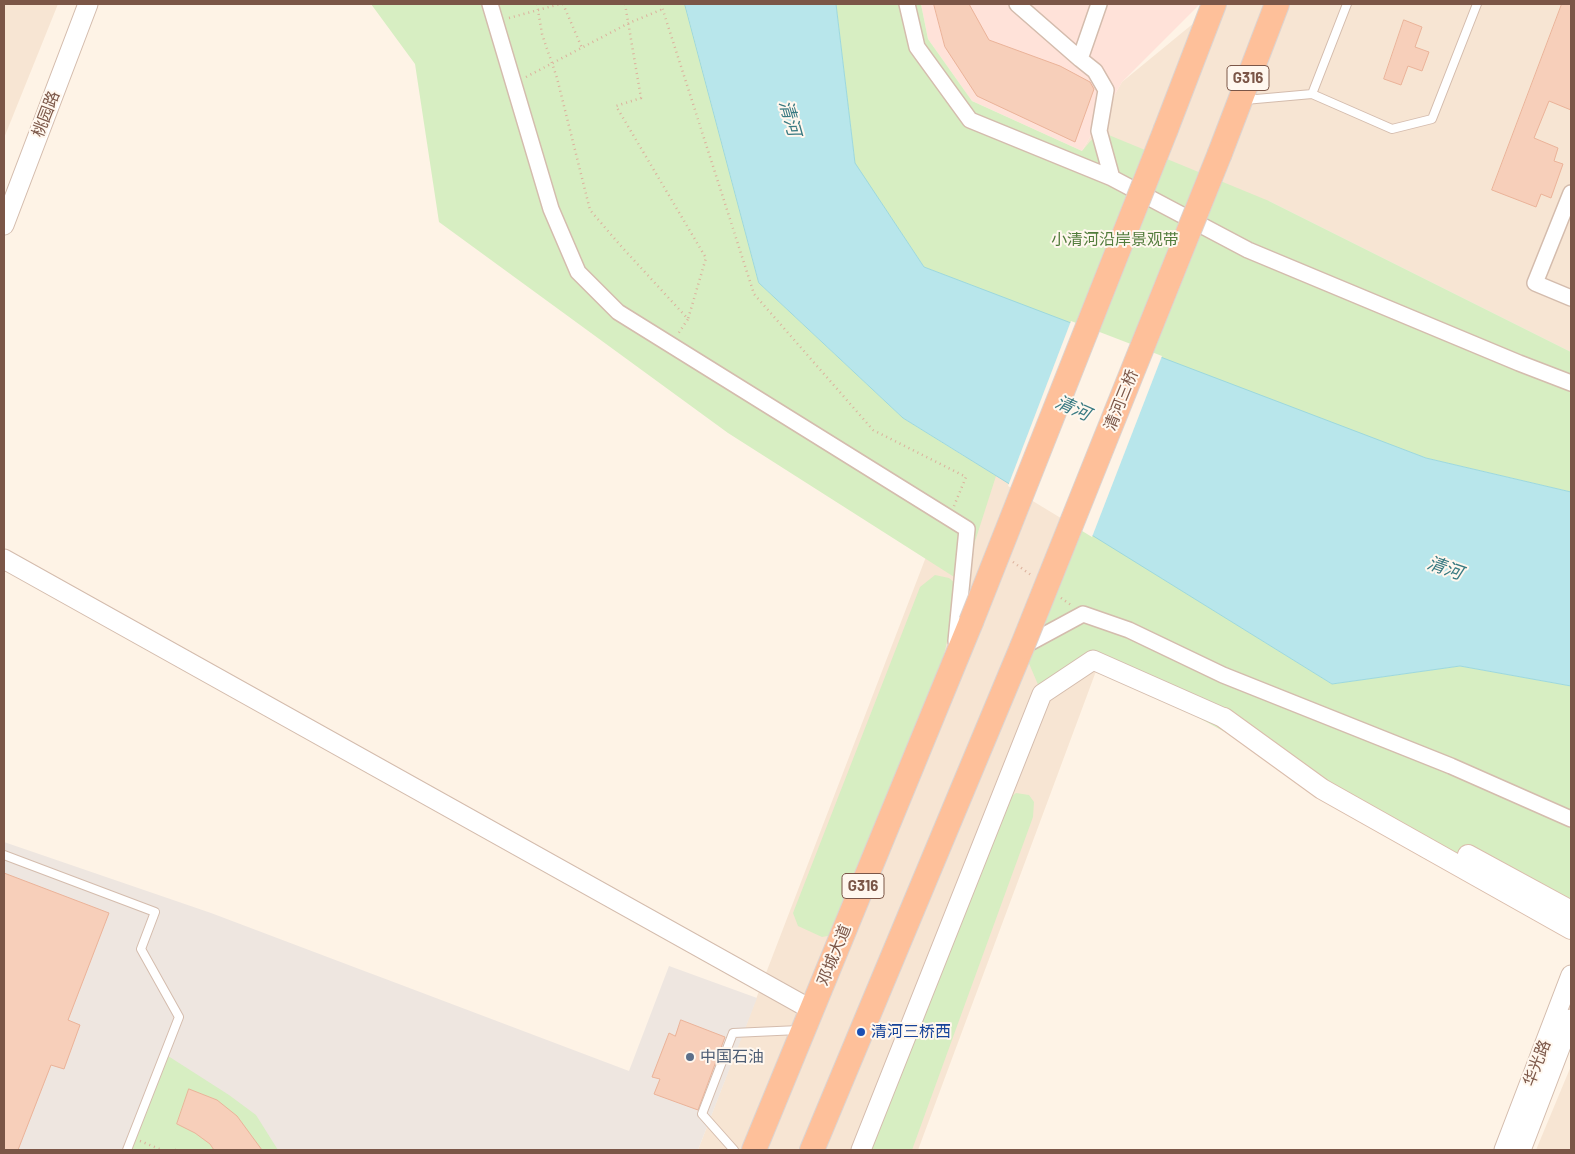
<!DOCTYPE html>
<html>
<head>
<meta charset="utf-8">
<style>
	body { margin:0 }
	#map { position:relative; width:1575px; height:1154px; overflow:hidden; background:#fef3e6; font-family:Barlow,sans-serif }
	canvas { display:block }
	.frame { position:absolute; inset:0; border:5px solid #7b5647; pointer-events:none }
</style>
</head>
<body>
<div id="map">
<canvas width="1575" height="1154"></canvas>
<div class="frame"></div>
</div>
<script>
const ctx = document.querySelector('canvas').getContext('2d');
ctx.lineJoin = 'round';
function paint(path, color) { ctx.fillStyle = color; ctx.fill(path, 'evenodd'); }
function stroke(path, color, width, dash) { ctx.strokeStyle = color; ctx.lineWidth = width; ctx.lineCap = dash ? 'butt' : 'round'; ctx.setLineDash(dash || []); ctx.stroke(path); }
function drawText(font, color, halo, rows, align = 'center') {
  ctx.font = font + ' Barlow,"Noto Sans SC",sans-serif'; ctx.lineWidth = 4; ctx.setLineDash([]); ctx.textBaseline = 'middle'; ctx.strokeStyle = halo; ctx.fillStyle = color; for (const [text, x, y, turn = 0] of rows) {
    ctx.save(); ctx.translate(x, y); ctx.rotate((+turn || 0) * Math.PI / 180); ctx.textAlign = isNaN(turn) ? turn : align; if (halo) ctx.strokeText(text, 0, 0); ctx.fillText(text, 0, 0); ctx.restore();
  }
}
paint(new Path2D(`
	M 4,4 L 58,4 L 4,138 Z
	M 1217,4 L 1571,4 L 1571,352 L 1269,201 L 1205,378 L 918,1150 L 698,1150 L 1082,151 L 1122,82 Z
	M 1571,1066 L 1571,1150 L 1536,1150 Z`), '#f7e5d3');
paint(new Path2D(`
	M 921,4 L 1200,4 L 1122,82 L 1082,151 L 972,101 L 928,39 Z`), '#ffe2d9');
paint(new Path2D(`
	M 4,842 L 211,913 L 629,1071 L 669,966 L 757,998 L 698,1150 L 4,1150 Z`), '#eee6e0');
paint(new Path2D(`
	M 371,4 L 685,4 L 759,283 L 903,418 L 996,476 L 962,582 L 728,433 L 439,222 L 415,64 Z
	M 836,4 L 921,4 L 928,39 L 972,101 L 1082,151 L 1099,131 L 1269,201 L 1571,352 L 1571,492 L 1426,458 L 1205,378 L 924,267 L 855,164 Z
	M 1072,522 L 1332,684 L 1460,666 L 1571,686 L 1571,921 L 1093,660 L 1042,694 L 1022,647 Z
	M 935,575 L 949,578 L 956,584 L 954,612 L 939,676 L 833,935 L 822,937 L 798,926 L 793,913 L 920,587 Z
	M 1016,793 L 1029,795 L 1034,802 L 1033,817 L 912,1150 L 867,1150 L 1005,802 Z
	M 165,1054 L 229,1095 L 256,1115 L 278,1150 L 128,1150 Z`), '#d7eec2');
const water = new Path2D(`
	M 685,4 L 836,4 L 855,163 L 924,267 L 1426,458 L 1571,492 L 1571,686 L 1460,666 L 1332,684 L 903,418 L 759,283 Z`);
paint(water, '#b8e6eb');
stroke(water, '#9dd8dd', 1);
paint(new Path2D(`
	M 1071,321 L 1162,356 L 1092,537 L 1008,486 Z`), '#fef3e6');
const building = new Path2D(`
	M 934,4 L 969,4 L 989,40 L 1060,66 L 1090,82 L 1094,89 L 1075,142 L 977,96 L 945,47 Z
	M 1562,4 L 1571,4 L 1571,110 L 1549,101 L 1534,138 L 1558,148 L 1554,161 L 1563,164 L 1551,198 L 1541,194 L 1536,207 L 1492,190 Z
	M 1404,20 L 1422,27 L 1415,47 L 1429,52 L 1422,71 L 1408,66 L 1401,85 L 1384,79 Z
	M 4,873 L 109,913 L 68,1020 L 80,1025 L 64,1069 L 51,1065 L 18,1150 L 4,1150 Z
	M 681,1020 L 725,1037 L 698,1110 L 654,1094 L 660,1079 L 652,1077 L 669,1033 L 675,1036 Z
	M 189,1089 L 217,1100 L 237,1116 L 262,1150 L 214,1150 L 210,1144 L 195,1133 L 177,1124 Z`);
paint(building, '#f7cfba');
stroke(building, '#ebb399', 1);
const service = new Path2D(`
	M 1312,94 L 1347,4
	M 1245,100 L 1312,94 L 1392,129 L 1432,119 L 1477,4
	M 4,855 L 155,912 L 141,949 L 179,1017 L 127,1150
	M 734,1150 L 702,1114 L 733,1033 L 799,1030`);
const minor = new Path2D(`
	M 490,4 L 551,209 L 578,272 L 618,312 L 967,529 L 956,641
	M 907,4 L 917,47 L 970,120 L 1112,178 L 1248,250 L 1519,363 L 1571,383
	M 1017,4 L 1080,59 L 1099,4
	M 1080,59 L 1095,71 L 1106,90 L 1099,131 L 1112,178
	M 1571,193 L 1535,283 L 1571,298
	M 1022,647 L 1083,614 L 1129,630 L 1223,675 L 1451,766 L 1571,819`);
const tertiary = new Path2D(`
	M 4,225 L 88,4
	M 4,559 L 812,1010
	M 861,1150 L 1042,694 L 1093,660 L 1224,718
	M 1504,1150 L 1571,975
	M 1521,1150 L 1571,1019`);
const secondary = new Path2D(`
	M 1224,718 L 1322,789 L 1571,929
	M 1468,855 L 1571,911`);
const trunk = new Path2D(`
	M 1166,129 L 1214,4
	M 1220,153 L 1277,4
	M 754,1150 L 971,622
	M 812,1150 L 1022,647`);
stroke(service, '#d4bcad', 10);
stroke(minor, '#d4bcad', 18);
stroke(tertiary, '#d4bcad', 21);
stroke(secondary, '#dabdac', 22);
stroke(trunk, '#ddd3cf', 26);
stroke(new Path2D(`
	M 537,4 L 542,34 L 557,78 L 590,210 L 620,245 L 688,319 L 678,334
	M 563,4 L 582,48
	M 625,4 L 641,98 L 616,106 L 706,258 L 688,319
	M 661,4 L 754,294 L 873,430 L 966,477 L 954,506
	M 509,18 L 560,4
	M 526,77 L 629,23 L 663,9
	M 1013,562 L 1031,575
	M 1061,598 L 1071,605
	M 140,1141 L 162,1150
	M 175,1150 L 177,1150`), '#dcb19d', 2.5, [1, 4]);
stroke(service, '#fff', 8);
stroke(minor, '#fff', 15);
stroke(tertiary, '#fff', 19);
stroke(secondary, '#fff', 20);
stroke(trunk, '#fec09a', 24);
const trunkBridge = new Path2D(`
	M 971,622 L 1166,129
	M 1022,647 L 1220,153`);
stroke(trunkBridge, '#ddd3cf', 26, []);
stroke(trunkBridge, '#fec09a', 24);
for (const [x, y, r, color] of [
	[861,1032,5,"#1a4fb4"],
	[690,1057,5,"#5c6f8a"]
]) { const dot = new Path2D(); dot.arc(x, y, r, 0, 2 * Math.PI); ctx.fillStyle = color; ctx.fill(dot); stroke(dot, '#fff7ee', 2); }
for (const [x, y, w] of [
	[1248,78,42],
	[863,886,42]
]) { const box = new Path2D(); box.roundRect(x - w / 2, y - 12.5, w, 25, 4); ctx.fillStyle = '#fff7ee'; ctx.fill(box); stroke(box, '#7b5647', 1); }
drawText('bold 15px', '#7b5647', null, [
	["G316",1248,78],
	["G316",863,886]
]);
drawText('16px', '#7b5647', '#fff7ee', [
	["桃园路",46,114,-69],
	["清河三桥",1121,400,-68],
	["邓城大道",834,955,-68],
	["华光路",1537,1063,-69]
]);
drawText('16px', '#527c3c', '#fff7ee', [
	["小清河沿岸景观带",1115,240]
]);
drawText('16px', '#164399', '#fff7ee', [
	["清河三桥西",871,1032]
], 'left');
drawText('16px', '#4e5e75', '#fff7ee', [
	["中国石油",700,1057]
], 'left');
drawText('italic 18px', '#397a82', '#fff7ee', [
	["清河",790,118,74],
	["清河",1073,408,24],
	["清河",1445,568,19]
]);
</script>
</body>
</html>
